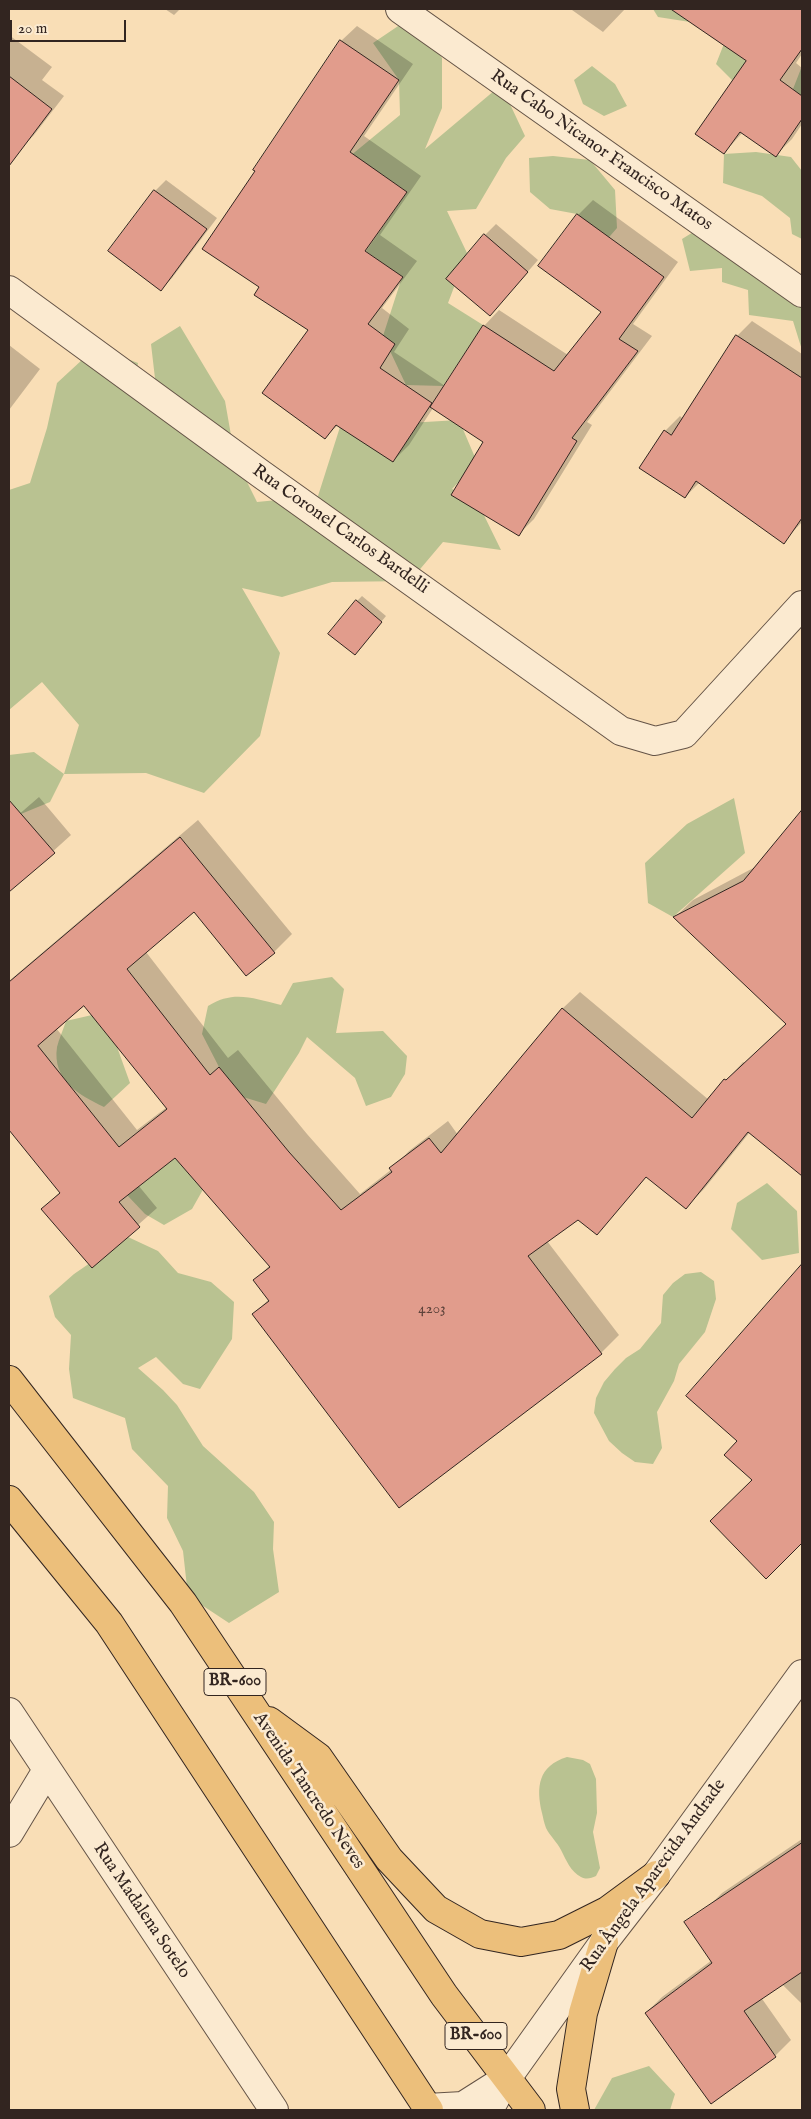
<!DOCTYPE html>
<html>
<head>
<meta charset="utf-8">
<style>
	body { margin:0 }
	#map { position:relative; width:811px; height:2119px; overflow:hidden; background:#f9deb6; font-family:"IM FELL English",serif }
	canvas { display:block }
	.frame { position:absolute; inset:0; border:10px solid #322520; pointer-events:none }
	.scale { position:absolute; left:10px; top:20px; width:116px; height:22px; box-sizing:border-box; border:2px solid #322520; border-top:0; padding-left:6px; font-size:15px; line-height:18px; white-space:nowrap; color:#322520; -webkit-text-stroke:4px #fbead0; paint-order:stroke }
</style>
</head>
<body>
<div id="map">
<canvas width="811" height="2119"></canvas>
<div class="frame"></div>
<div class="scale">20 m</div>
</div>
<script>
const ctx = document.querySelector('canvas').getContext('2d');
ctx.lineJoin = 'round';
function paint(path, color) { ctx.fillStyle = color; ctx.fill(path, 'evenodd'); }
function stroke(path, color, width, dash) { ctx.strokeStyle = color; ctx.lineWidth = width; ctx.lineCap = dash ? 'butt' : 'round'; ctx.setLineDash(dash || []); ctx.stroke(path); }
function drawText(font, color, halo, rows, align = 'center') {
  ctx.font = font + ' "IM FELL English",serif'; ctx.lineWidth = 5; ctx.setLineDash([]); ctx.textBaseline = 'middle'; ctx.strokeStyle = halo; ctx.fillStyle = color; for (const [text, x, y, turn = 0] of rows) {
    ctx.save(); ctx.translate(x, y); ctx.rotate((+turn || 0) * Math.PI / 180); ctx.textAlign = isNaN(turn) ? turn : align; if (halo) ctx.strokeText(text, 0, 0); ctx.fillText(text, 0, 0); ctx.restore();
  }
}
paint(new Path2D(`
	M 653,9 L 699,9 L 690,22 L 658,17 Z
	M 751,9 L 768,9 L 780,22 L 771,59 L 732,80 L 716,64 L 733,21 Z
	M 413,16 L 442,58 L 442,108 L 425,149 L 501,85 L 525,136 L 506,158 L 476,209 L 447,211 L 467,253 L 448,303 L 483,325 L 443,386 L 406,385 L 383,336 L 402,277 L 366,251 L 407,192 L 380,173 L 358,183 L 344,161 L 400,115 L 399,80 L 373,43 Z
	M 592,66 L 615,84 L 627,106 L 604,116 L 583,104 L 574,80 Z
	M 802,66 L 802,99 L 793,89 Z
	M 756,152 L 791,157 L 802,171 L 802,239 L 792,234 L 790,218 L 762,196 L 723,183 L 724,154 Z
	M 553,156 L 590,160 L 615,190 L 617,228 L 604,243 L 577,214 L 550,209 L 530,192 L 529,158 Z
	M 716,218 L 791,272 L 802,309 L 802,350 L 793,321 L 749,315 L 748,290 L 722,282 L 722,268 L 690,271 L 682,239 Z
	M 180,326 L 225,401 L 235,458 L 257,502 L 318,496 L 340,427 L 459,420 L 477,462 L 452,489 L 476,499 L 501,550 L 443,542 L 410,581 L 332,582 L 282,597 L 242,588 L 280,653 L 260,736 L 204,793 L 146,773 L 64,774 L 50,802 L 21,814 L 9,809 L 9,755 L 34,752 L 64,774 L 79,725 L 42,682 L 9,710 L 9,490 L 30,483 L 47,428 L 57,383 L 96,347 L 138,363 L 133,397 L 158,404 L 151,344 Z
	M 734,798 L 745,853 L 673,917 L 648,903 L 645,863 L 687,824 Z
	M 332,977 L 344,989 L 336,1033 L 383,1031 L 407,1056 L 405,1074 L 391,1097 L 366,1106 L 355,1078 L 307,1037 L 299,1053 L 266,1104 L 243,1097 L 219,1067 L 202,1034 L 208,1006 C 233,990 253,998 281,1005 L 293,983 Z
	M 92,1015 L 117,1047 L 130,1083 L 104,1107 C 79,1095 52,1080 57,1047 C 59,1039 63,1030 66,1021 Z
	M 196,1158 L 205,1186 L 192,1209 L 164,1225 L 145,1214 L 127,1195 L 173,1159 Z
	M 767,1183 L 797,1211 L 799,1253 L 762,1260 L 731,1229 L 737,1203 Z
	M 128,1237 L 158,1251 L 178,1273 L 211,1282 L 234,1302 L 232,1339 L 200,1389 L 183,1384 L 156,1357 L 138,1368 L 163,1390 L 177,1405 L 203,1446 L 254,1492 L 274,1522 L 273,1549 L 279,1592 L 229,1623 L 188,1596 L 183,1551 L 167,1518 L 168,1486 L 132,1449 L 125,1418 L 73,1398 L 69,1369 L 71,1335 L 55,1317 L 49,1296 L 74,1274 Z
	M 701,1272 L 714,1281 L 716,1299 L 705,1332 L 679,1364 L 674,1381 L 657,1412 L 662,1448 L 653,1464 L 635,1462 L 622,1453 L 609,1441 L 594,1413 L 596,1398 L 604,1382 L 615,1369 L 626,1358 L 640,1349 L 661,1323 L 663,1295 L 673,1283 L 685,1274 Z
	M 567,1757 L 583,1760 L 590,1764 L 596,1779 L 597,1813 L 593,1832 L 600,1868 L 596,1876 C 591,1878 587,1880 581,1877 C 571,1872 566,1860 561,1850 C 557,1842 550,1836 546,1828 C 544,1823 543,1817 542,1813 C 536,1787 538,1766 567,1757 Z
	M 649,2066 L 675,2094 L 670,2110 L 594,2110 L 612,2078 Z`), '#b9c291');
paint(new Path2D(`
	M 165,9 L 180,9 L 174,15 Z
	M 573,9 L 625,9 L 603,32 L 572,10 Z
	M 701,9 L 802,9 L 802,54 L 796,63 L 802,68 L 802,124 L 792,139 L 776,155 L 743,132 L 724,153 L 748,61 L 691,22 Z
	M 357,26 L 413,64 L 364,136 L 421,176 L 380,235 L 417,261 L 382,308 L 409,329 L 394,352 L 445,386 L 484,326 L 499,310 L 568,355 L 603,312 L 578,215 L 593,200 L 678,262 L 633,324 L 652,336 L 587,422 L 592,425 L 534,519 L 518,535 L 485,442 L 433,408 L 409,445 L 393,461 L 338,425 L 325,437 L 309,330 L 261,287 L 341,41 Z
	M 9,35 L 52,67 L 42,80 L 64,96 L 34,135 L 21,148 L 9,139 Z
	M 166,180 L 217,218 L 172,278 L 161,289 L 155,191 Z
	M 496,224 L 538,260 L 490,315 L 485,235 Z
	M 752,321 L 802,354 L 802,522 L 783,542 L 700,482 L 685,497 L 665,431 L 680,416 L 683,419 L 737,336 Z
	M 9,345 L 40,369 L 9,410 Z
	M 362,596 L 386,616 L 360,648 L 357,601 Z
	M 39,797 L 71,835 L 9,891 L 9,823 Z
	M 802,813 L 802,1174 L 750,1132 L 704,1189 L 686,1207 L 647,1176 L 597,1233 L 578,1219 L 547,1241 L 619,1335 L 601,1353 L 254,1314 L 269,1299 L 255,1280 L 270,1265 L 175,1156 L 138,1185 L 157,1208 L 92,1266 L 43,1209 L 60,1192 L 9,1128 L 9,981 L 198,820 L 292,934 L 274,952 L 194,910 L 146,952 L 228,1058 L 238,1050 L 307,1134 L 360,1194 L 392,1169 L 409,1151 L 448,1121 L 458,1135 L 562,1009 L 580,992 L 709,1100 L 743,1062 L 745,1063 L 788,1023 L 675,917 L 693,900 L 757,866 ZM 85,1004 L 167,1107 L 137,1130 L 56,1028 Z
	M 802,1266 L 802,1541 L 766,1577 L 754,1480 L 739,1441 L 687,1396 Z
	M 802,1839 L 802,2004 L 706,1909 L 722,1893 Z
	M 727,1949 L 791,2040 L 775,2056 L 712,2102 L 646,2013 L 662,1997 Z`), '#0003');
const building = new Path2D(`
	M 671,9 L 802,9 L 802,49 L 780,80 L 802,96 L 802,119 L 776,157 L 740,132 L 724,154 L 695,134 L 746,61 Z
	M 340,40 L 399,80 L 350,152 L 407,192 L 365,251 L 403,277 L 368,324 L 395,344 L 380,368 L 432,403 L 393,462 L 336,425 L 325,439 L 262,393 L 308,330 L 254,295 L 259,287 L 202,249 L 255,171 L 253,170 Z
	M 9,76 L 52,109 L 9,166 Z
	M 154,190 L 207,229 L 161,291 L 108,251 Z
	M 577,214 L 664,277 L 619,339 L 638,351 L 572,438 L 577,441 L 519,536 L 451,495 L 483,442 L 430,407 L 483,325 L 554,371 L 601,312 L 538,266 Z
	M 484,234 L 528,272 L 490,316 L 446,279 Z
	M 736,335 L 802,378 L 802,518 L 784,544 L 696,481 L 685,498 L 639,468 L 664,430 L 671,435 Z
	M 356,600 L 382,622 L 355,655 L 328,634 Z
	M 9,800 L 55,853 L 9,892 Z
	M 802,810 L 802,1176 L 748,1132 L 686,1209 L 646,1177 L 597,1235 L 578,1220 L 528,1256 L 602,1354 L 399,1508 L 252,1314 L 269,1301 L 253,1280 L 270,1267 L 175,1158 L 119,1202 L 140,1227 L 92,1268 L 41,1209 L 60,1193 L 9,1130 L 9,982 L 180,837 L 275,953 L 246,976 L 194,912 L 127,969 L 210,1075 L 219,1067 L 289,1152 L 341,1210 L 392,1172 L 389,1168 L 429,1138 L 441,1153 L 562,1008 L 692,1118 L 724,1079 L 726,1080 L 786,1024 L 673,917 L 743,881 ZM 84,1006 L 167,1109 L 119,1147 L 38,1046 Z
	M 802,1264 L 802,1543 L 766,1579 L 710,1521 L 752,1480 L 724,1455 L 737,1441 L 686,1396 Z
	M 802,1843 L 802,1972 L 744,2011 L 776,2057 L 711,2104 L 645,2013 L 712,1963 L 684,1922 Z`);
paint(building, '#e19c8c');
stroke(building, '#322520', 1);
const minor = new Path2D(`
	M 400,9 L 802,293
	M 9,290 L 261,474 L 621,731 L 655,741 L 684,734 L 802,605
	M 9,1712 L 274,2110
	M 9,1833 L 47,1770
	M 427,2108 L 463,2106 L 504,2080
	M 489,2110 L 507,2078 L 604,1942 L 656,1875 L 802,1674`);
const major = new Path2D(`
	M 9,1380 L 183,1603 L 444,1995 L 531,2110
	M 9,1500 L 109,1623 L 429,2110
	M 269,1721 L 318,1757 L 389,1859 L 436,1909 L 480,1934 L 521,1942 L 559,1935 L 607,1911 L 656,1875
	M 575,2110 L 571,2089 L 583,2013 L 604,1942`);
stroke(minor, '#645346', 30);
stroke(major, '#322520', 30);
stroke(minor, '#fbead0', 28);
stroke(major, '#ecbf7b', 28);
drawText('15px', '#5e433b', null, [
	["4203",432,1310]
]);
for (const [x, y, w] of [
	[235,1682,62],
	[476,2036,62]
]) { const box = new Path2D(); box.roundRect(x - w / 2, y - 13.5, w, 27, 4); ctx.fillStyle = '#fbead0'; ctx.fill(box); stroke(box, '#322520', 1); }
drawText('bold 16px', '#322520', null, [
	["BR-600",235,1682],
	["BR-600",476,2036]
]);
drawText('18px', '#322520', '#fbead0', [
	["Rua Cabo Nicanor Francisco Matos",601,151,35],
	["Rua Coronel Carlos Bardelli",340,530,35],
	["Avenida Tancredo Neves",308,1791,56],
	["Rua Ângela Aparecida Andrade",654,1876,-54],
	["Rua Madalena Sotelo",141,1911,56]
]);
</script>
</body>
</html>
